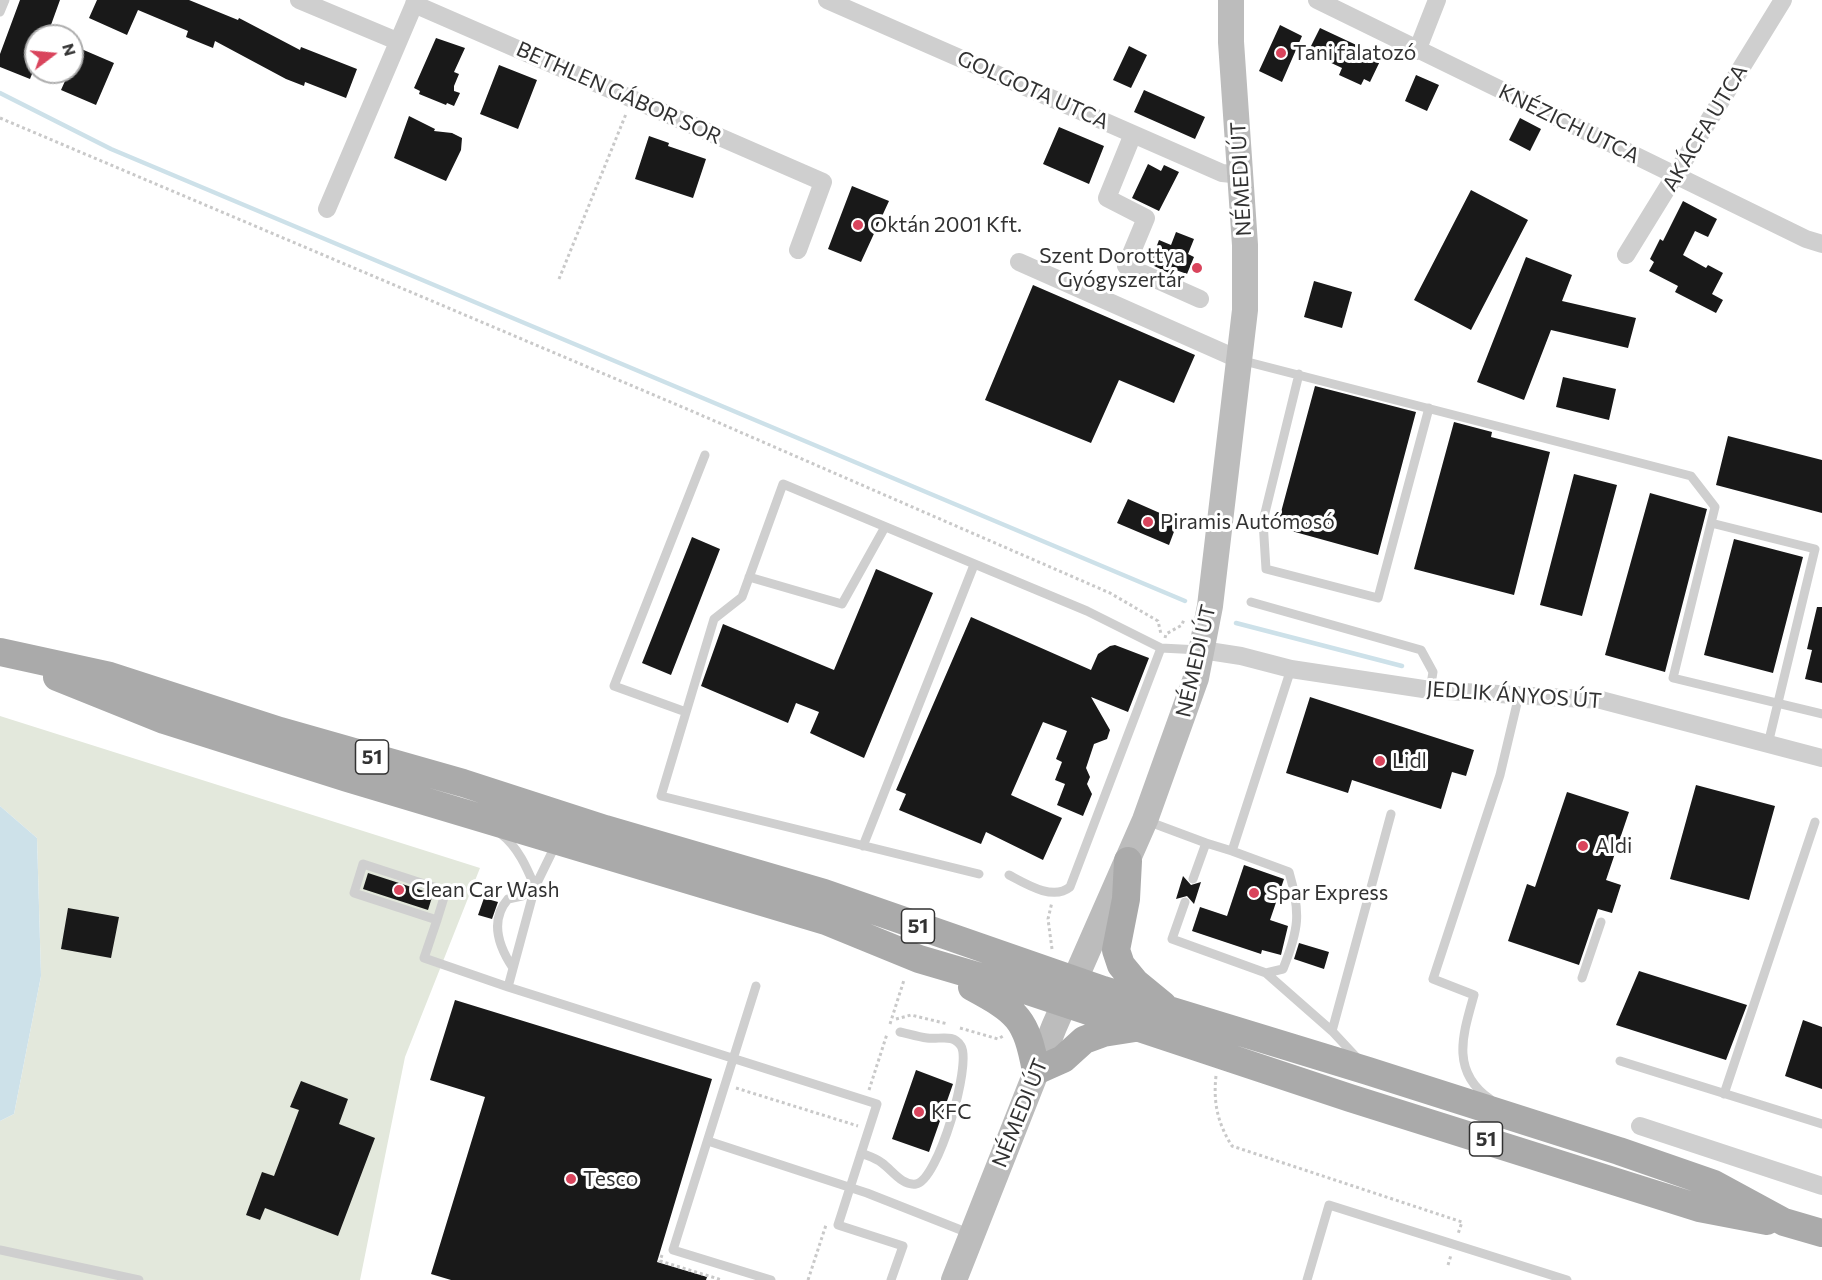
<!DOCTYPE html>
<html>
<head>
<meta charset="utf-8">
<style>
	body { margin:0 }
	#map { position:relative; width:1822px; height:1280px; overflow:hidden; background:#fff; font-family:Commissioner,sans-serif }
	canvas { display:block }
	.north { position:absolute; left:24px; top:24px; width:60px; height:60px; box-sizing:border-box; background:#fff; border:2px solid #adadad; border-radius:50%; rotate:74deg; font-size:16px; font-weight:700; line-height:24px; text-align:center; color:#323232 }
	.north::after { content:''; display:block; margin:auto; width:21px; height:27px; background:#d9445c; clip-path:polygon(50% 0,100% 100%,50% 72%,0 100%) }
</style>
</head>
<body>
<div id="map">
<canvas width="1822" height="1280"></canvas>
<div class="north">N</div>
</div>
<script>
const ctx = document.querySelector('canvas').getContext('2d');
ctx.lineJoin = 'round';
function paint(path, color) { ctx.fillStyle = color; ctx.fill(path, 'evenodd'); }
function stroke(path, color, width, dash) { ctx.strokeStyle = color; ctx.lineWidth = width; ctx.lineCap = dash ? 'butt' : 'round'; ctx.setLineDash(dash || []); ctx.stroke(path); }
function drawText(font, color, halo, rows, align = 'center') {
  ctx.font = font + ' Commissioner,sans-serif'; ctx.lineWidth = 6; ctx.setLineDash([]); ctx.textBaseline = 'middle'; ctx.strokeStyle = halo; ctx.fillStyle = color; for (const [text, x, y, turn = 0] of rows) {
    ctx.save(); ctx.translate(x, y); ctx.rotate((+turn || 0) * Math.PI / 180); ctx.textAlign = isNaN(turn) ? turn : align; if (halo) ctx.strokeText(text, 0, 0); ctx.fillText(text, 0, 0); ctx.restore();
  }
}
paint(new Path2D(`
	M 0,716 L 480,868 L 405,1057 L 360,1280 L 0,1280 L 0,1121 L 14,1114 L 41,976 L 37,838 L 0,806 Z`), '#e3e8dc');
paint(new Path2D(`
	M 0,806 L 37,838 L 41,976 L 14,1114 L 0,1121 Z`), '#cde1e9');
stroke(new Path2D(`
	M 0,93 L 111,149 L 1185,601
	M 1236,623 L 1402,666`), '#cde1e9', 4.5);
paint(new Path2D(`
	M 20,0 L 60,0 L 47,36 L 36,36 L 36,64 L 30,79 L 0,67 L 0,54 Z
	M 97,0 L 189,0 L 238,20 L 239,18 L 300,50 L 301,47 L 357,69 L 346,98 L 305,82 L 304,86 L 286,79 L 215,41 L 213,48 L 186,37 L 188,31 L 138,10 L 127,35 L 89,18 Z
	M 1280,25 L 1302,36 L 1282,82 L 1259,71 Z
	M 1320,28 L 1382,57 L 1370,82 L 1364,79 L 1361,85 L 1339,75 L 1342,68 L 1308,52 Z
	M 436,38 L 465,48 L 454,72 L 459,74 L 454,86 L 454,91 L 460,93 L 454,106 L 447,103 L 446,105 L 419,94 L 420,91 L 414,88 Z
	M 1129,46 L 1147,55 L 1131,88 L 1113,80 Z
	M 79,48 L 114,63 L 96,105 L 61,90 L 69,72 L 72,72 L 72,64 Z
	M 499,65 L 537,80 L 518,129 L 480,114 Z
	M 1416,75 L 1439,85 L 1427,111 L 1405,101 Z
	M 1144,90 L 1205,117 L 1195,139 L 1134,112 Z
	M 409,116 L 435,129 L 434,131 L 452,133 L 462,138 L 461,150 L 446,181 L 394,158 Z
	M 1520,118 L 1541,129 L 1530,151 L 1509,140 Z
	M 1059,127 L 1104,146 L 1089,184 L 1043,164 Z
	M 649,136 L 669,143 L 668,146 L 706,159 L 693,198 L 635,179 Z
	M 1148,164 L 1161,171 L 1164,165 L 1179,172 L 1159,211 L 1132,198 Z
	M 852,186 L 889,201 L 861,262 L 828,249 Z
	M 1471,190 L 1528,220 L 1471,330 L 1414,300 Z
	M 1683,201 L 1717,219 L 1708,237 L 1695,231 L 1683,255 L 1706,268 L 1708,265 L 1723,273 L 1712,294 L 1723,300 L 1716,313 L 1675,292 L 1678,286 L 1649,271 L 1654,262 L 1650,259 L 1660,239 L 1663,241 Z
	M 1176,232 L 1194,239 L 1188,254 L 1194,257 L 1187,274 L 1173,269 L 1171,274 L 1150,264 L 1159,240 L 1171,245 Z
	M 1526,257 L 1572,275 L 1562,301 L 1636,318 L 1628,348 L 1551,330 L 1524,400 L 1477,382 Z
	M 1314,281 L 1352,292 L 1342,328 L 1304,317 Z
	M 1033,285 L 1195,355 L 1174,403 L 1119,380 L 1091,443 L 985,400 Z
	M 1563,377 L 1616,389 L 1609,420 L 1556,407 Z
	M 1315,386 L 1416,412 L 1378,555 L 1277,527 Z
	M 1454,422 L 1492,432 L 1491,437 L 1550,452 L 1514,595 L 1414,569 Z
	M 1728,436 L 1822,460 L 1822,513 L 1716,485 Z
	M 1574,474 L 1617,485 L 1582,616 L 1540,605 Z
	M 1650,493 L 1707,509 L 1665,672 L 1605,655 Z
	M 1128,499 L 1178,521 L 1169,545 L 1117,523 Z
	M 692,537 L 720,549 L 671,675 L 642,663 Z
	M 1734,539 L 1803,557 L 1773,673 L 1704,655 Z
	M 876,569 L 933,593 L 864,758 L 810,733 L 819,712 L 796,703 L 788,723 L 701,686 L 723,624 L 834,670 Z
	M 1817,607 L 1822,607 L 1822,683 L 1805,679 L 1812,650 L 1807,649 Z
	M 971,617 L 1091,670 L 1098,654 L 1110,646 L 1115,645 L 1149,658 L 1128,712 L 1091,697 L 1110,730 L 1107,739 L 1094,744 L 1086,768 L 1090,777 L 1087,784 L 1092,794 L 1083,816 L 1057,805 L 1065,784 L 1055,780 L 1062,762 L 1056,759 L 1067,731 L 1043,722 L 1011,795 L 1062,818 L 1043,860 L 986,832 L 981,844 L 899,810 L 906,794 L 896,790 Z
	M 1310,697 L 1474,750 L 1466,776 L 1452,772 L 1441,809 L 1352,780 L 1348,793 L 1286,773 Z
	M 1696,785 L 1775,806 L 1749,900 L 1670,879 Z
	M 1567,792 L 1629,812 L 1606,880 L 1621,885 L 1612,913 L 1598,909 L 1579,965 L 1508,941 L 1527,884 L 1535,887 Z
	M 1244,865 L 1284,879 L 1270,920 L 1288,926 L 1281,955 L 1262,950 L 1261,954 L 1192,931 L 1200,907 L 1227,916 Z
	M 368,873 L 433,894 L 428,910 L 363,889 Z
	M 1183,876 L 1191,885 L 1201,882 L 1194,904 L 1187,896 L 1176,899 Z
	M 484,898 L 498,902 L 492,919 L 478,915 Z
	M 68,908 L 119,917 L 111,958 L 61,949 Z
	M 1299,943 L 1329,952 L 1324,969 L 1294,959 Z
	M 1639,971 L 1747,1005 L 1726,1060 L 1616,1025 Z
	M 455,1000 L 712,1079 L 657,1262 L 707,1277 L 706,1280 L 451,1280 L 431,1274 L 485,1097 L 430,1080 Z
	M 1803,1020 L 1822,1027 L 1822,1089 L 1785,1076 Z
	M 916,1070 L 953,1084 L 929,1152 L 892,1139 Z
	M 301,1081 L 348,1099 L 339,1124 L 375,1138 L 338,1236 L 265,1208 L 260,1220 L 246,1215 L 262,1172 L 274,1176 L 299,1110 L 290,1107 Z`), '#191919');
stroke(new Path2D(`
	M 0,118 L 694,412 L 1110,593 L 1158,621 L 1161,634
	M 559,279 L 626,114
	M 1165,638 L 1166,634 L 1182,625 L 1184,619
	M 1052,949 L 1048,919 L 1052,902
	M 896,1019 L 911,1015 L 948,1024
	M 890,1024 L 904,980
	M 960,1028 L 998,1039 L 1003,1036
	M 1216,1076 C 1213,1103 1218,1124 1232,1146 L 1462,1222 L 1458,1234
	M 736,1088 L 858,1126
	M 869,1090 L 887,1034
	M 662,1255 L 660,1261 L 722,1280
	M 1448,1265 L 1451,1255
	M 808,1280 L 826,1225`), '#c9c9c9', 3, [3, 3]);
stroke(new Path2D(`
	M 0,12 L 5,0
	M 1240,360 L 1691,476 L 1715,507 L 1673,678 L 1822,714
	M 1299,374 L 1263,521 L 1266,569 L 1378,598 L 1429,408
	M 1711,523 L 1815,549 L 1768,744
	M 749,577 L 842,604 L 885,527
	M 1251,602 L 1421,650 L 1433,672 L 1430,690
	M 686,712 L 614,686 L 705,455
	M 1147,821 L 1206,843
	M 501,834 C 518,847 527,868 535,887
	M 556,844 L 535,887 L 508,987 L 877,1104 L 838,1225 L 903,1246 L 891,1280
	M 863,846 L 974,565
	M 979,874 L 661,796 L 714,619 L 742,597 L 783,484 L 1087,611 L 1161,648
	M 1009,875 C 1026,884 1053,901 1070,887 L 1161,648 L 1200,650
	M 1193,879 L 1206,843 L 1232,851
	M 1185,902 L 1172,939 L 1266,973 L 1283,969 C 1299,929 1301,913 1289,872 L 1232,851 L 1291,669
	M 437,920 L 446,891 L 363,864 L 354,893 L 437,920 L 424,958 L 508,987
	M 513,968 C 499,947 489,921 508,899 L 522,896 L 535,887
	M 1266,973 L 1332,1031
	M 1582,978 L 1601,922
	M 756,986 L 673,1250 L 771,1280
	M 1359,1060 L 1332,1031 L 1391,814
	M 1620,1061 L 1822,1124
	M 1724,1094 L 1815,822
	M 1490,1099 C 1450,1071 1463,1034 1474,995 L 1433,979 L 1500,775 L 1519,695
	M 708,1141 L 867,1193 L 971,1234
	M 861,1153 C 868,1156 876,1158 882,1163 C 892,1170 902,1186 916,1184 C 938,1181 972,1064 961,1046 C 953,1033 939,1040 927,1038 C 918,1037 909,1034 900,1032
	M 0,1250 L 139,1280
	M 1307,1280 L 1329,1205 L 1567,1280`), '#cfcfcf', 9);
stroke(new Path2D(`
	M 299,0 L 397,41
	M 827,0 L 1222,173 L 1242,175
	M 1317,0 L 1806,239 L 1822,244
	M 414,4 L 823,182 L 798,250
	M 1417,51 L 1437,0
	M 1133,134 L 1107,198 L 1146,218 L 1126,266 L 1200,299
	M 327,209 L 416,0
	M 1626,255 L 1783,0
	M 1019,262 L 1240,360
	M 1202,650 L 1241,656 L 1291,669 L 1430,690 L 1601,700 L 1822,758
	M 1640,1126 L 1822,1186`), '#cfcfcf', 18);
stroke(new Path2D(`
	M 954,1280 L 1054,1027 L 1145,820 L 1196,678 L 1210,606 L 1245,310 L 1245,245 L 1231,42 L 1231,0`), '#bcbcbc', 26);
stroke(new Path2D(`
	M 0,652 L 110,676 L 280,731 L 463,783 L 605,829 L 824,893 L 1103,990 L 1368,1071 L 1619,1151 L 1714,1184 L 1784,1222 L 1822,1233
	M 57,677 L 164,720 L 347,778 L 826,921 L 919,959 L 1028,991 L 1350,1098 L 1699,1208 L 1767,1221
	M 1128,861 L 1126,899 L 1116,950 L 1121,965 L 1135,982 L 1163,1005
	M 972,987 C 1018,1012 1026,1018 1036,1071 L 1063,1059 L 1084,1040 L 1103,1033 L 1135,1028`), '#aaa', 28);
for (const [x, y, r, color] of [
	[1281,53,6,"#d9445c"],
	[858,225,6,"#d9445c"],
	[1197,268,6,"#d9445c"],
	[1148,522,6,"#d9445c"],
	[1380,761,6,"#d9445c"],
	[1583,846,6,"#d9445c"],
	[399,890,6,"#d9445c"],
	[1254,893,6,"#d9445c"],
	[919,1112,6,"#d9445c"],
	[571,1179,6,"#d9445c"]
]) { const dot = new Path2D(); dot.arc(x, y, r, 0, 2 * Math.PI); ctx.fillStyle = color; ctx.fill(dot); stroke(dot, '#fff', 2); }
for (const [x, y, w] of [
	[372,757,33],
	[918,926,33],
	[1486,1139,33]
]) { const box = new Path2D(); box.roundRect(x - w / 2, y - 17, w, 34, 4.5); ctx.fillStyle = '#fff'; ctx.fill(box); stroke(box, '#323232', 1.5); }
drawText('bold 20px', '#323232', null, [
	["51",372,757],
	["51",918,926],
	["51",1486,1139]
]);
drawText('21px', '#323232', '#fff', [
	["Tani falatozó",1293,53],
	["Oktán 2001 Kft.",870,225],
	["Szent Dorottya",1185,256,"right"],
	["Gyógyszertár",1185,280,"right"],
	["Piramis Autómosó",1160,522],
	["Lidl",1392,761],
	["Aldi",1595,846],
	["Clean Car Wash",411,890],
	["Spar Express",1266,893],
	["KFC",931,1112],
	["Tesco",583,1179]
], 'left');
drawText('21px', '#323232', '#fff', [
	["GOLGOTA UTCA",1033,90,24],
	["BETHLEN GÁBOR SOR",619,93,24],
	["KNÉZICH UTCA",1569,124,26],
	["AKÁCFA UTCA",1705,128,-59],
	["NÉMEDI ÚT",1241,179,-93],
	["NÉMEDI ÚT",1196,661,-77],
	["JEDLIK ÁNYOS ÚT",1514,695,4],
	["NÉMEDI ÚT",1020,1113,-68]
]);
</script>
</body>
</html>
